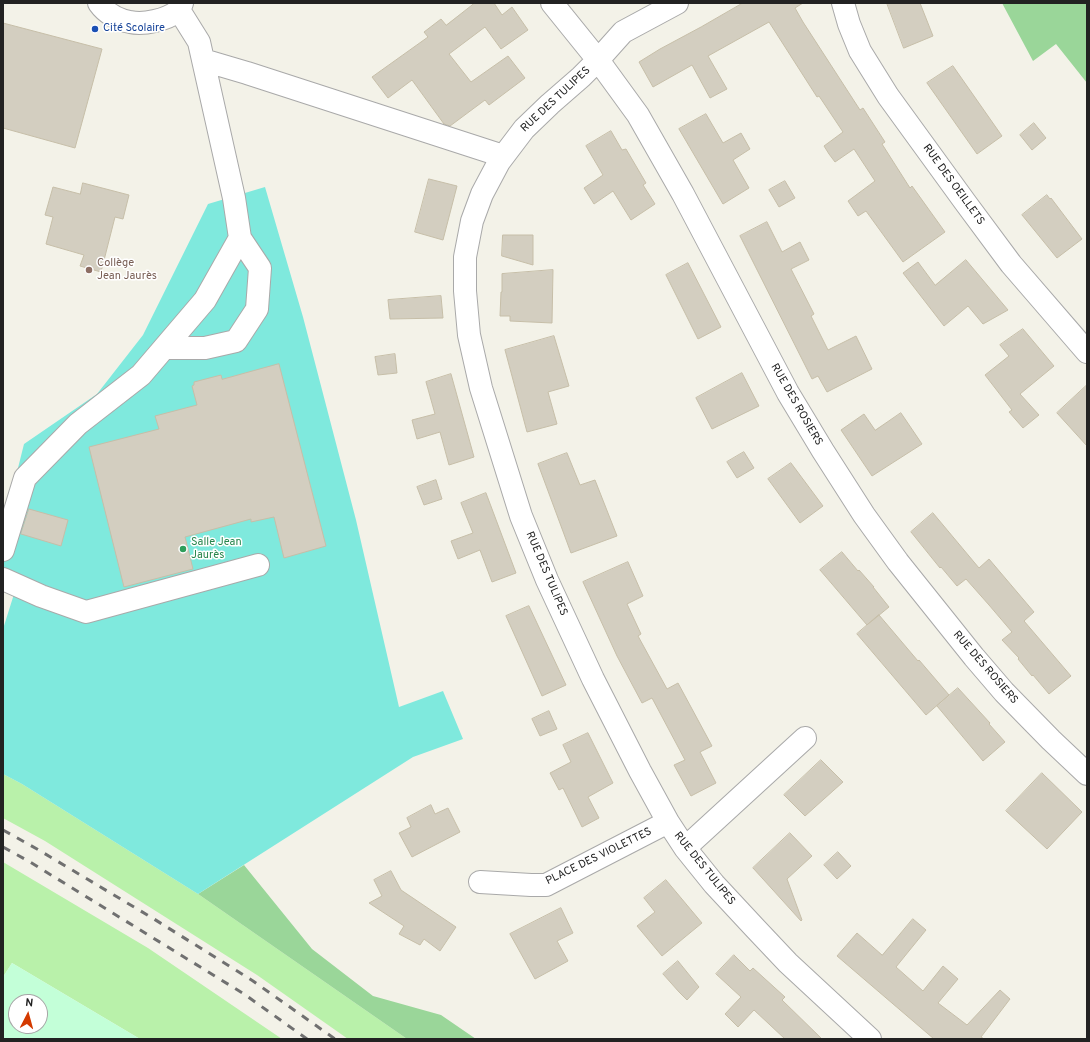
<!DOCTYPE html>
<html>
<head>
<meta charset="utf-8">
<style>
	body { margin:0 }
	#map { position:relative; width:1090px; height:1042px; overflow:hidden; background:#f3f2e8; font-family:Overpass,sans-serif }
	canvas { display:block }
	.frame { position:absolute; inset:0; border:4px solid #222; pointer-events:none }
	.north { position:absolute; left:8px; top:994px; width:40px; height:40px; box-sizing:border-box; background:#fff; border:1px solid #a7a7a7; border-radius:50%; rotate:6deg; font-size:11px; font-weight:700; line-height:16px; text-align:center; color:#222 }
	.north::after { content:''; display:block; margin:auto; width:14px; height:18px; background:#d43a00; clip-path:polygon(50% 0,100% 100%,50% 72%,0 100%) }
</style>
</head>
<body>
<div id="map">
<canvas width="1090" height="1042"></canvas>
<div class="frame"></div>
<div class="north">N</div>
</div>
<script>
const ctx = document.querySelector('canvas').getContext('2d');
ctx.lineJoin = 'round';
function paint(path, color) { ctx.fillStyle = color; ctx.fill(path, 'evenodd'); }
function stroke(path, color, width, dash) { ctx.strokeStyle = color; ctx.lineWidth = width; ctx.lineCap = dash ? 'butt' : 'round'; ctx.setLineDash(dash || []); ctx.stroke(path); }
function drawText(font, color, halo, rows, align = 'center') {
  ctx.font = font + ' Overpass,sans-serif'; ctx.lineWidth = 3; ctx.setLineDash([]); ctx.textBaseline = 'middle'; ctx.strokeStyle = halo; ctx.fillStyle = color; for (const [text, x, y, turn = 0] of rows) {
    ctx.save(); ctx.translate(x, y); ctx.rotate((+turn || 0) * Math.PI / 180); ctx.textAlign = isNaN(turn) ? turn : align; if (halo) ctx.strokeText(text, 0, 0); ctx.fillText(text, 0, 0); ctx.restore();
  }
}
paint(new Path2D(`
	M 3,774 L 22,784 L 198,894 L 407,1039 L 348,1039 L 257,975 L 45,841 L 3,818 Z
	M 3,862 L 148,948 L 282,1039 L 140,1039 L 12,963 L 3,977 Z`), '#b9f1aa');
paint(new Path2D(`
	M 1002,3 L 1087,3 L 1087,83 L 1056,44 L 1033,61 Z
	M 244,865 L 312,949 L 373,996 L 441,1015 L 476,1039 L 407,1039 L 198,894 Z`), '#9ad699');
paint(new Path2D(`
	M 12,963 L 140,1039 L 3,1039 L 3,977 ZM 16,1002 L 40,1002 L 40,1026 L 16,1026 Z`), '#c3ffd8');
paint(new Path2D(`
	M 265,187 L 303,317 L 356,520 L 399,707 L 443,691 L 463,739 L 413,757 L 198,894 L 22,784 L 3,774 L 3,629 L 20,575 L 3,570 L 3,528 L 24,444 L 97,394 L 143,335 L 208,204 Z`), '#7fe9dd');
const building = new Path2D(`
	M 475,3 L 494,3 L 502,15 L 512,7 L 528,30 L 501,49 L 485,27 L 449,54 L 471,82 L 508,56 L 525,78 L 489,105 L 485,100 L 450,126 L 444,124 L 412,80 L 388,98 L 372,77 L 428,37 L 424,32 L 441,19 L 446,25 Z
	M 743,3 L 803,3 L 795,8 L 803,22 L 860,110 L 863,108 L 885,142 L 882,144 L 910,188 L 912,186 L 945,232 L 903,262 L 866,211 L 858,216 L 848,201 L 875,181 L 854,149 L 835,162 L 829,154 L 824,146 L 843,132 L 819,96 L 817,97 L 769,22 L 708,56 L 727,89 L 710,98 L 692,65 L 653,87 L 639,62 L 660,49 L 701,27 Z
	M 887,3 L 920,3 L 933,36 L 904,48 Z
	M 3,23 L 102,49 L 75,148 L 3,128 Z
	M 953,66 L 1002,136 L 977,154 L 927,83 Z
	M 706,114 L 723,143 L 741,133 L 750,149 L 733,160 L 749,188 L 723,204 L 679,129 Z
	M 1034,123 L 1046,138 L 1032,150 L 1020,135 Z
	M 611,131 L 622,150 L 626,149 L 646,183 L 643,185 L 655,204 L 631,220 L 613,191 L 594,204 L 584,188 L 603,175 L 586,146 Z
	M 429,179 L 457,186 L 443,240 L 415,232 Z
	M 785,181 L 795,198 L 779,207 L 769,190 Z
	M 83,183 L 129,195 L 123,219 L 115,217 L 101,272 L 80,266 L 84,255 L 46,244 L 53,217 L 45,215 L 53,187 L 80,194 Z
	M 1047,195 L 1050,199 L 1051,198 L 1082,239 L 1057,258 L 1022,215 Z
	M 767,222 L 782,252 L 800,242 L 809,260 L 791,269 L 814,314 L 811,316 L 828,350 L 856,336 L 872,369 L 827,392 L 818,376 L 812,379 L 740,236 Z
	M 503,235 L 533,235 L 533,265 L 502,256 Z
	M 966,260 L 1008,310 L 983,324 L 968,306 L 944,326 L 903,273 L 918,262 L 935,285 Z
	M 688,263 L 721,327 L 698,339 L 666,275 Z
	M 553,270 L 552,323 L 510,321 L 510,316 L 500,316 L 501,292 L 502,292 L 502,274 Z
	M 441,296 L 443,318 L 390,319 L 388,300 Z
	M 1023,329 L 1054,366 L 1020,394 L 1039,415 L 1023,428 L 1009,412 L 1012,410 L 985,375 L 1009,356 L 1000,345 Z
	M 554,336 L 569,386 L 548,392 L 557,424 L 527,432 L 505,350 Z
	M 395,354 L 397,373 L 378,375 L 375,357 Z
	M 279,364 L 326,546 L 284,558 L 274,517 L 251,522 L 251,519 L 185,537 L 193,569 L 124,587 L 89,447 L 159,429 L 155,416 L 197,405 L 192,386 L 194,385 L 194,382 L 221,375 L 222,379 Z
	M 742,373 L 759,406 L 712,429 L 696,398 Z
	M 451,374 L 474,457 L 449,465 L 440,432 L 417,439 L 412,420 L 435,414 L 426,382 Z
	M 1087,385 L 1087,446 L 1057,413 Z
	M 901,413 L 922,444 L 872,476 L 841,430 L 864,414 L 875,430 Z
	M 744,452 L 754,468 L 737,478 L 727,462 Z
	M 567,453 L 580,485 L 595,480 L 617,536 L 571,553 L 538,464 Z
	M 791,463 L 823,506 L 800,523 L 768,479 Z
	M 436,480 L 442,499 L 424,505 L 417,487 Z
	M 486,493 L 516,573 L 492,582 L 480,550 L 458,559 L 451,541 L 473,533 L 461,503 Z
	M 29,509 L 68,520 L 61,546 L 21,534 Z
	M 933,513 L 979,568 L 989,559 L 1034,612 L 1024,621 L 1071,676 L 1049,694 L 1033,675 L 1032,676 L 1018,659 L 1019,658 L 1002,640 L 1012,632 L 989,605 L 966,579 L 957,586 L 941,567 L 940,568 L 911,532 Z
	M 842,552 L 858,571 L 859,570 L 874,587 L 873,587 L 889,607 L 867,625 L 820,570 Z
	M 628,562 L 643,596 L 627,604 L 641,634 L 638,636 L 667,689 L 678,683 L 712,746 L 700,752 L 716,783 L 691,796 L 674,765 L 685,760 L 652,698 L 642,703 L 617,656 L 583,582 Z
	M 529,606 L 566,685 L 542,696 L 506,616 Z
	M 879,615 L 918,661 L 919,660 L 949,695 L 926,715 L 857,634 Z
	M 958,688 L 990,723 L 989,724 L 1005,742 L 983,761 L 937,706 Z
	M 549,711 L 557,729 L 540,736 L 532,719 Z
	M 588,733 L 613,783 L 588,797 L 599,818 L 582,827 L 563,788 L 559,790 L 550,773 L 571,762 L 563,745 Z
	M 821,760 L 843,782 L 805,816 L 784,795 Z
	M 1042,773 L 1082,812 L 1047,849 L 1006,811 Z
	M 431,805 L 435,814 L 448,808 L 460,832 L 412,857 L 399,833 L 411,827 L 407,818 Z
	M 790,833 L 812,856 L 787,879 L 802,920 L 801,921 L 753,868 Z
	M 838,852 L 851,866 L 837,879 L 824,865 Z
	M 391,871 L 401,890 L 456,927 L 440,951 L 424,939 L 420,945 L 399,934 L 404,926 L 369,903 L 382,896 L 374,880 Z
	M 666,880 L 702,923 L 662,956 L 637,926 L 655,912 L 644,898 Z
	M 561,908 L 573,933 L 557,941 L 568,961 L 535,979 L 510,934 Z
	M 913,919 L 926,930 L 896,967 L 923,991 L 943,966 L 958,979 L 938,1003 L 967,1025 L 1000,990 L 1010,999 L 981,1037 L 984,1039 L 934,1039 L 837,956 L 857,933 L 882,955 Z
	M 734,955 L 750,971 L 753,968 L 785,997 L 782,1000 L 822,1039 L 785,1039 L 754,1010 L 738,1027 L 725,1014 L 741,997 L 716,974 Z
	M 678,961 L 699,987 L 687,1000 L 679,992 L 663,974 Z`);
paint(building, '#d3cec0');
stroke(building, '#c6bea8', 1);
const minor = new Path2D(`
	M 99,3 C 106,13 118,20 130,22 C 144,25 166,20 178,11 C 180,9 181,6 182,3
	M 552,3 L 598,60 L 638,115 L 683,194 L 788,393 L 823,451 L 864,515 L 898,562 L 974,657 L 1004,692 L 1051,740 L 1087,774
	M 677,3 L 623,32 L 598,60 L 581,77 L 550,104 L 524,129 L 499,162 L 482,194 L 472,221 L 465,257 L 465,291 L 469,335 L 481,388 L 521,516 L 547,580 L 593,679 L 640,771 L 668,822 L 685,848 L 714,884 L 754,927 L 788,963 L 870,1039
	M 843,3 L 849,24 L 860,51 L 888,96 L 965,202 L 1011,264 L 1087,352
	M 203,60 L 247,73 L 503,156
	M 164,348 L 205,348 L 236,341 L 257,309 L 260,268 L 240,238
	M 3,550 L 25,478 L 78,424 L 141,375 L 205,300 L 240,238 L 234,198 L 199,42 L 179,10
	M 3,579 L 41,596 L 86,612 L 258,565
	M 685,848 L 805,738
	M 480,882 L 531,885 L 546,885 L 668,822`);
stroke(minor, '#a9a9a9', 24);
stroke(minor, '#fff', 22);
stroke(new Path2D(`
	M 3,830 L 37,849 L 154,919 L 253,981 L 335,1039
	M 3,847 L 30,862 L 244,994 L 307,1039`), '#707070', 3, [8, 8]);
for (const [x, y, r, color] of [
	[95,29,4,"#1a4fb4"],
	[89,270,4,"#8d6e63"],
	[183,549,4,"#2e9e5b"]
]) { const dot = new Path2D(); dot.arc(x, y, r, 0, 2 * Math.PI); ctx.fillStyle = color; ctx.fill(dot); stroke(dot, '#fff', 1.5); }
drawText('11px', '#164399', '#fff', [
	["Cité Scolaire",103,29]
], 'left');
drawText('11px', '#222', '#fff', [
	["RUE DES TULIPES",556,100,-43],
	["RUE DES OEILLETS",953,185,54],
	["RUE DES ROSIERS",796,405,60],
	["RUE DES TULIPES",546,574,67],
	["RUE DES ROSIERS",985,668,49],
	["PLACE DES VIOLETTES",599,857,-26],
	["RUE DES TULIPES",704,869,51]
]);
drawText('11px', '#785e54', '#fff', [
	["Collège",97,264],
	["Jean Jaurès",97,277]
], 'left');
drawText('11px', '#27864d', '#fff', [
	["Salle Jean",191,543],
	["Jaurès",191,556]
], 'left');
</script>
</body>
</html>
